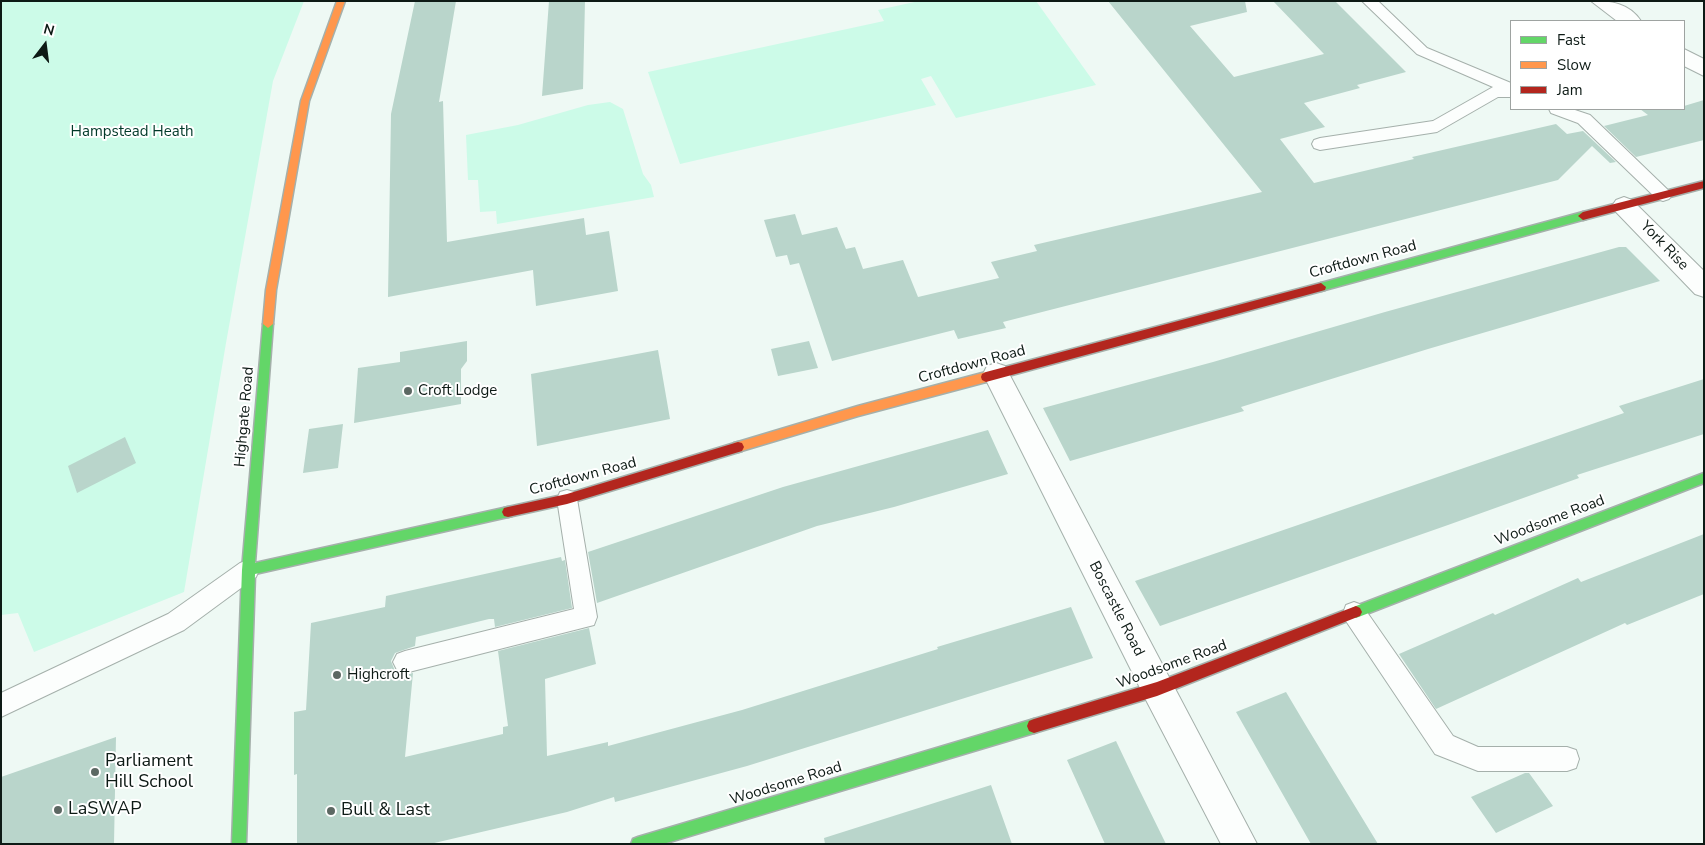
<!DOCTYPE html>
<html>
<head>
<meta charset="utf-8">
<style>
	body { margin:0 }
	#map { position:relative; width:1705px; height:845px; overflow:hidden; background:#eef9f4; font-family:"Nunito Sans",sans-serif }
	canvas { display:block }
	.frame { position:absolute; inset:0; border:2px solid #0d1a15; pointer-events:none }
	.legend { position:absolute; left:1510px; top:20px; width:175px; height:90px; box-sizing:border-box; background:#fff; border:1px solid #9ea3a1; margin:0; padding:6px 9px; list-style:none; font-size:15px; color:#0d1a15 }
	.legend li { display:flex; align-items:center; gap:10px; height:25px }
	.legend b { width:25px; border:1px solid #9ea3a1 }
	.north { position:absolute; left:20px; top:20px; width:50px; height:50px; -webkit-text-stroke:4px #fff; paint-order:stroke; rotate:15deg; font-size:14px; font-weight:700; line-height:20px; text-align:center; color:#0d1a15 }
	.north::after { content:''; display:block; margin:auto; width:18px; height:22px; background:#0d1a15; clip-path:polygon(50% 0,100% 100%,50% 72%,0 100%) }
</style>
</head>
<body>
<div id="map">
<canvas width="1705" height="845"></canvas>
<div class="frame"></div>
<ul class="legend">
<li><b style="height:6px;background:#63d668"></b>Fast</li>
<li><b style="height:6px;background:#ff974d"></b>Slow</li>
<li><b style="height:6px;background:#b3261e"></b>Jam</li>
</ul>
<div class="north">N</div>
</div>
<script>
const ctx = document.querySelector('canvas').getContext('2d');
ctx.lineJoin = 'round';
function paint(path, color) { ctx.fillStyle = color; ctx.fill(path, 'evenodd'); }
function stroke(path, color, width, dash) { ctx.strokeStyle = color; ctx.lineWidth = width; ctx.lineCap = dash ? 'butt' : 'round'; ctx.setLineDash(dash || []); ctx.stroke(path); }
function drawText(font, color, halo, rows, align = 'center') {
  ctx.font = font + ' "Nunito Sans",sans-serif'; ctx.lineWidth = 4; ctx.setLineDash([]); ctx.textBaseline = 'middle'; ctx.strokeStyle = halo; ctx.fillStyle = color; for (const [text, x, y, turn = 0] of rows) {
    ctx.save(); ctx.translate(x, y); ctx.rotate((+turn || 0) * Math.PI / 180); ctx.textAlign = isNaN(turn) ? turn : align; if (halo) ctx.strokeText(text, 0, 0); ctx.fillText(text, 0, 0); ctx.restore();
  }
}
paint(new Path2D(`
	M 1,1 L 304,1 L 273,81 L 226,343 L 184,592 L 34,652 L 18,613 L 1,615 Z
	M 919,1 L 1036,1 L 1096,85 L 956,118 L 931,76 L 921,79 L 936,105 L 680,164 L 648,72 L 884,21 L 878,10 Z
	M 610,102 L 623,109 L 643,174 L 651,185 L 654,197 L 497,224 L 496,211 L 480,212 L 478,180 L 468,180 L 466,135 L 518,125 L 588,105 Z`), '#ccfbe8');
paint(new Path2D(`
	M 415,1 L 456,1 L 439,102 L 443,101 L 447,242 L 584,218 L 586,235 L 609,231 L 618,291 L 536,306 L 533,270 L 388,297 L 391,114 Z
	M 549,1 L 585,1 L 583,89 L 542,96 Z
	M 1108,1 L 1245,1 L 1247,12 L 1190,26 L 1234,77 L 1324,54 L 1273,1 L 1335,1 L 1406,72 L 1357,85 L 1360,88 L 1304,103 L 1325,127 L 1280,139 L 1314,183 L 1414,159 L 1412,157 L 1556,124 L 1567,134 L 1583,131 L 1616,162 L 1610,163 L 1592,146 L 1558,180 L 1003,322 L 1006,328 L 958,339 L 954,330 L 832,361 L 799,263 L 790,265 L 787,255 L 776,257 L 764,220 L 795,214 L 802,235 L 837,227 L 846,249 L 855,247 L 863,269 L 903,260 L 918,297 L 999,278 L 991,262 L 1037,251 L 1034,245 L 1262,192 Z
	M 1704,100 L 1704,140 L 1636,157 L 1604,126 L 1648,115 L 1640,109 L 1684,109 L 1684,106 Z
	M 1619,247 L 1626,247 L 1660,281 L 1428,349 L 1241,407 L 1244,411 L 1070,461 L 1043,408 L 1213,362 L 1385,312 Z
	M 467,341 L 467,361 L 461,369 L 461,404 L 354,423 L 358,368 L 400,362 L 400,352 Z
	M 809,341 L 818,368 L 778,376 L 771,349 Z
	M 658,350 L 670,419 L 537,446 L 531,374 Z
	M 1704,379 L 1704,434 L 1577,475 L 1579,478 L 1448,525 L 1160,626 L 1135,581 L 1624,413 L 1619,406 Z
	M 343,424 L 338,468 L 303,473 L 309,429 Z
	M 988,430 L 1008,474 L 894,507 L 817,526 L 597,603 L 588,552 L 783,487 Z
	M 125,437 L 136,463 L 77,493 L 68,466 Z
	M 1704,534 L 1704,594 L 1627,625 L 1625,623 L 1436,709 L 1399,654 L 1493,613 L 1495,615 L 1578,578 L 1581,582 Z
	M 561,557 L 562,561 L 565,560 L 572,608 L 495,627 L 494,619 L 489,619 L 416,637 L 415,646 L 395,653 L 391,661 L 395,671 L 404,675 L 413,673 L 405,757 L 503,734 L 503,727 L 508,726 L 498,651 L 589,628 L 596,664 L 545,679 L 547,756 L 608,742 L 608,746 L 742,710 L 938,649 L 937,647 L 1071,607 L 1093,658 L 747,766 L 615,802 L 614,797 L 567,812 L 430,844 L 297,844 L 297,774 L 294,775 L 294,712 L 306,710 L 311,623 L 385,607 L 386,596 Z
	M 1286,692 L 1305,724 L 1378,844 L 1311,844 L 1236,712 Z
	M 116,737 L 114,844 L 1,844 L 1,777 Z
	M 1116,741 L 1136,783 L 1166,844 L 1105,844 L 1067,760 Z
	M 1525,773 L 1529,773 L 1553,806 L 1496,833 L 1471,797 Z
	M 991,785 L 1012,844 L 825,844 L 824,838 Z`), '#b9d5cb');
const lane = new Path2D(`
	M 1362,1 L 1378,1 L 1427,48 L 1511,83 L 1511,97 L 1498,97 L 1437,132 L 1320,150 L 1314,148 L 1312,144 L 1314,140 L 1320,138 L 1433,121 L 1493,87 L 1417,54 Z
	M 1549,109 L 1572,109 L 1590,115 L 1669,191 L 1672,195 L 1669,199 L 1663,201 L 1657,199 L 1578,123 L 1551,113 Z
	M 567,490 L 574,492 L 577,499 L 597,617 L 594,625 L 405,673 L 397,670 L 393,662 L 397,654 L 405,651 L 574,609 L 557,499 L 560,492 Z
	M 248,560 L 256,563 L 259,570 L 256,577 L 184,630 L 1,717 L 1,693 L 168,614 L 240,563 Z
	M 1354,602 L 1362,605 L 1453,736 L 1478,747 L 1567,747 L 1576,750 L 1579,759 L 1576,768 L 1567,771 L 1478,771 L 1435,754 L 1346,621 L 1343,613 L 1346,605 Z`);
const street = new Path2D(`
	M 1591,1 C 1611,1 1629,3 1641,21 L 1617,21 Z
	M 1684,49 L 1704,59 L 1704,76 L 1684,66 Z
	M 1624,197 L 1632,200 L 1704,271 L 1704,297 L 1695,294 L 1616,212 L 1612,206 L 1616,200 Z
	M 996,363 L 1005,366 L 1257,844 L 1221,844 L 1146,700 L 983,374 L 987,366 Z`);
const fast = new Path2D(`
	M 1583,212 L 1586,213 L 1588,216 L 1586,219 L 1321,291 L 1316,287 L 1321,283 Z
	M 268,320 L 273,324 L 255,563 L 508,507 L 512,508 L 514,512 L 512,516 L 508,517 L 255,574 L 246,844 L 232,844 L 242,570 L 263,324 Z
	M 1704,473 L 1704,483 L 1356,618 L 1352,616 L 1350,612 L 1352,608 L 1356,606 Z
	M 1034,719 L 1039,721 L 1041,726 L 1039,731 L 1034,733 L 663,844 L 631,844 L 633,839 L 638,837 Z`);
const slow = new Path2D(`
	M 337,1 L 345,1 L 309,101 L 276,290 L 273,324 L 268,328 L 263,324 L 266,290 L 301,101 Z
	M 986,372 L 990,374 L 991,377 L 990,380 L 986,382 L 858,416 L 738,452 L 734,451 L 732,447 L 734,443 L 738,442 L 858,406 Z`);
const jam = new Path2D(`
	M 1704,181 L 1704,188 L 1583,220 L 1578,216 L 1583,212 Z
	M 1321,283 L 1326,287 L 1325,290 L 986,382 L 982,380 L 981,377 L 982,374 L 986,372 Z
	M 738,442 L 742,443 L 744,447 L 742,451 L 567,504 L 508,517 L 504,516 L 502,512 L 504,508 L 508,507 L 567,494 Z
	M 1356,606 L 1360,608 L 1362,612 L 1360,616 L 1157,696 L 1034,733 L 1029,731 L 1027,726 L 1029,721 L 1034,719 L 1157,682 Z`);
stroke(lane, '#a5b0ab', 2);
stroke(street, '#a5b0ab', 2);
stroke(fast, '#a5b0ab', 3);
stroke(slow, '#a5b0ab', 3);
stroke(jam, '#a5b0ab', 3);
paint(lane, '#fcfefd');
paint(street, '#fcfefd');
paint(fast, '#63d668');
paint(slow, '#ff974d');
paint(jam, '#b3261e');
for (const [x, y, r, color] of [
	[408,391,5,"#5c6863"],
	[337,675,5,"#5c6863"],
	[95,772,5,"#5c6863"],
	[58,810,5,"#5c6863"],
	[331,811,5,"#5c6863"]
]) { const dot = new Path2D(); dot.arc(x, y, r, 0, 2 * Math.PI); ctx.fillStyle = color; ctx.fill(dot); stroke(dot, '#fff', 2); }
drawText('15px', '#003929', '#fff', [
	["Hampstead Heath",132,132]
]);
drawText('15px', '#0d1a15', '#fff', [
	["York Rise",1664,246,46],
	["Croftdown Road",1363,260,-15],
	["Croftdown Road",972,365,-15],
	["Highgate Road",245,417,-85],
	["Croftdown Road",583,477,-15],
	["Woodsome Road",1550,521,-21],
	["Boscastle Road",1116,609,63],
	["Woodsome Road",1172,665,-20],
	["Woodsome Road",786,784,-17]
]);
drawText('15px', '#0d1a15', '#fff', [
	["Croft Lodge",418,391],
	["Highcroft",347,675]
], 'left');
drawText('18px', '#0d1a15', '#fff', [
	["Parliament",105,762],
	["Hill School",105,783],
	["LaSWAP",68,810],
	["Bull & Last",341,811]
], 'left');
</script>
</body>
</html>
